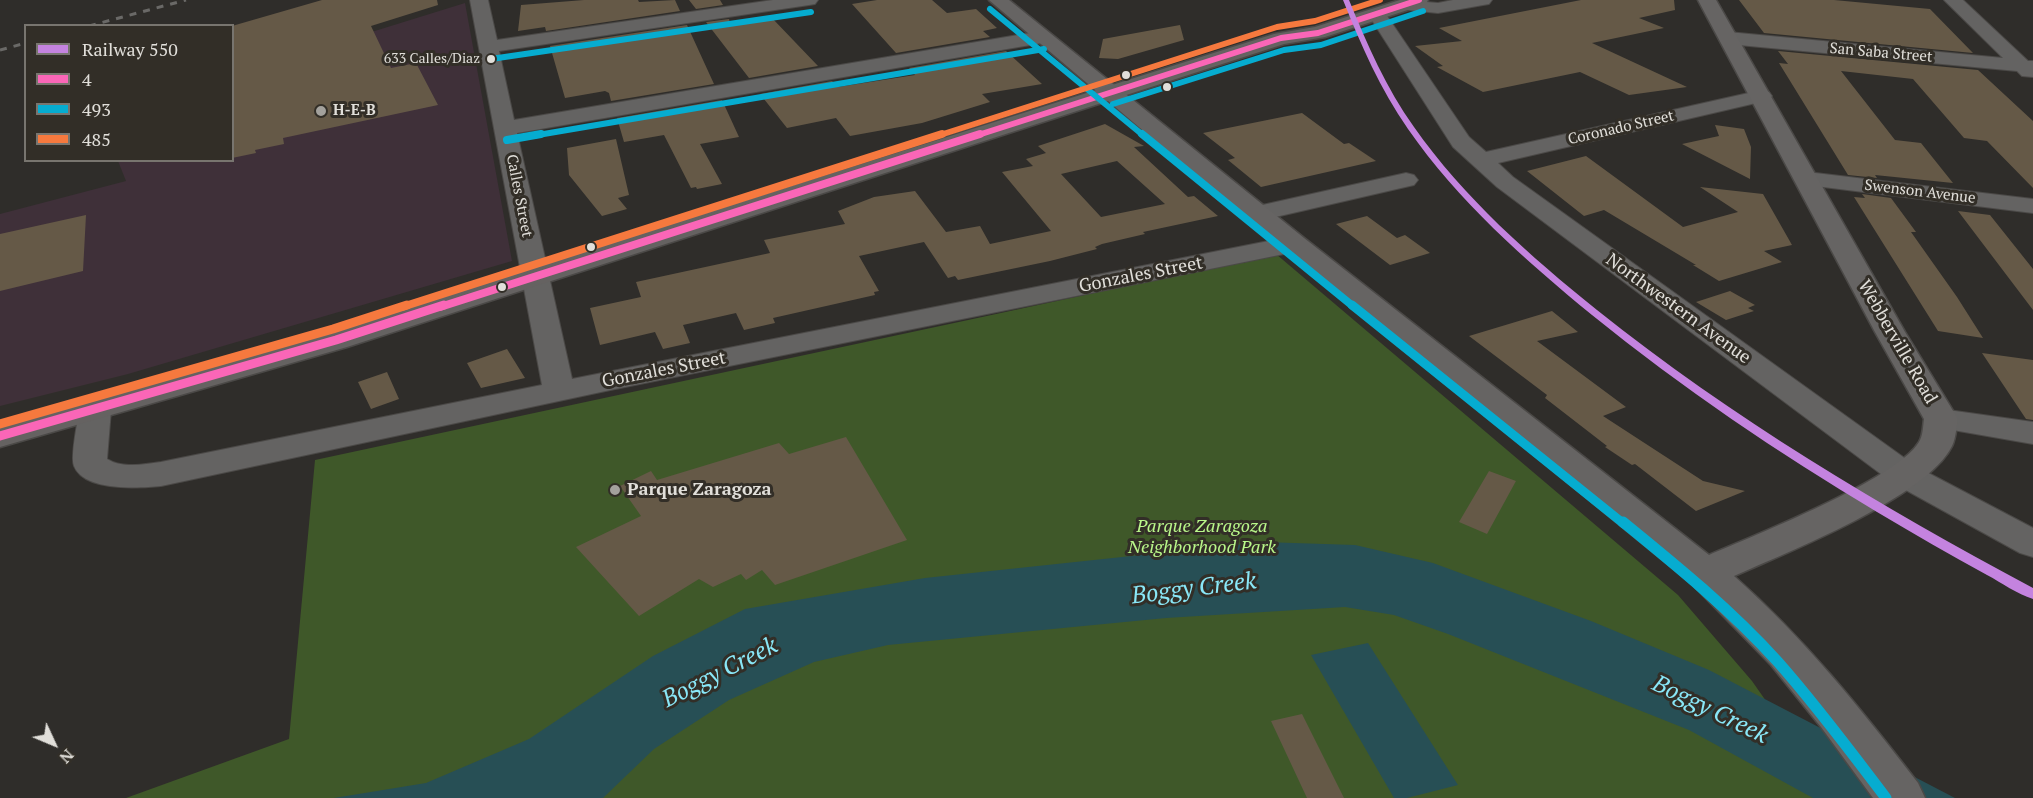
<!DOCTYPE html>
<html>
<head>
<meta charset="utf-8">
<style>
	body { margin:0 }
	#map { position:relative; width:2033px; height:798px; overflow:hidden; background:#2f2d2a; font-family:"PT Serif",serif }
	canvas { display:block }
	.legend { position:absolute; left:24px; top:24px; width:210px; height:138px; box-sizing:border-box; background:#322e27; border:2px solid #78756f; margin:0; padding:8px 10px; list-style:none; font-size:18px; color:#e1dfda }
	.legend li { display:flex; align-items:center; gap:12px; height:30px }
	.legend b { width:30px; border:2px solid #78756f }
	.north { position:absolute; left:24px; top:714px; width:60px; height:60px; -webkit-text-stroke:4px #322e27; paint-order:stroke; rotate:134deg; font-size:16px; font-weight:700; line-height:24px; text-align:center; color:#e1dfda }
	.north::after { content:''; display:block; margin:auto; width:21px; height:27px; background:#e1dfda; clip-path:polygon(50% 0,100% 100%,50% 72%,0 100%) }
</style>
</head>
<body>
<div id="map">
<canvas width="2033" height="798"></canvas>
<ul class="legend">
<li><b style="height:8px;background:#c483df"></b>Railway 550</li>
<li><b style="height:8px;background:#fa66b7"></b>4</li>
<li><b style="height:8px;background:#06acd0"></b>493</li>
<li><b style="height:8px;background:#f6793e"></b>485</li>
</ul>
<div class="north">N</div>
</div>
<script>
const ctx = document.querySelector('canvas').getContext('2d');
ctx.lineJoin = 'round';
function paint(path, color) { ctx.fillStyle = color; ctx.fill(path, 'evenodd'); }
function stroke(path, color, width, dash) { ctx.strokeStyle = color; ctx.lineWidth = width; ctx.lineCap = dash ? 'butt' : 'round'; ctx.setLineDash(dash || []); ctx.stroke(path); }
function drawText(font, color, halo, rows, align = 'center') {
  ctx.font = font + ' "PT Serif",serif'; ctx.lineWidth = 6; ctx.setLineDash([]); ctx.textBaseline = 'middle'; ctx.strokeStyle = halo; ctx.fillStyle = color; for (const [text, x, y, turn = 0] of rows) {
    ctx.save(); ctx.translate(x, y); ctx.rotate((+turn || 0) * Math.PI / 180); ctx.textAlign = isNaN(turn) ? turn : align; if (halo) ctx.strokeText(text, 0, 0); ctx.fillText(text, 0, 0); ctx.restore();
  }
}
paint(new Path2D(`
	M 465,3 L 512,261 L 128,374 L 0,406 L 0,214 L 126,181 L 118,161 L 232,160 L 233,75 Z`), '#3f3039');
paint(new Path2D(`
	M 1276,254 L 1678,595 L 1752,681 L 1834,798 L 126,798 L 289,739 L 315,460 Z`), '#3f5829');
paint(new Path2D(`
	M 1263,542 L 1355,545 L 1433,563 L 1591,621 L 1709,670 L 1955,798 L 1813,798 L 1689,730 L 1448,634 L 1394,615 L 1345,607 L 1166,618 L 888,645 L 814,662 L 729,700 L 654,749 L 603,798 L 334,798 L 426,783 L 529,739 L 653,656 L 745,609 L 925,578 Z
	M 1368,643 L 1458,785 L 1407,798 L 1394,798 L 1311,655 Z`), '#274f55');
paint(new Path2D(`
	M 322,0 L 437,0 L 438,5 L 371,26 L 391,68 L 416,63 L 438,105 L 283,138 L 284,144 L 255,150 L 256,153 L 232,158 L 232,26 Z
	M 584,0 L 638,0 L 639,2 L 675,0 L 680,11 L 546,31 L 545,27 L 518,31 L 521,5 Z
	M 689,0 L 720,0 L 723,5 L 696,9 Z
	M 877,0 L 932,0 L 947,13 L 976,9 L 997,28 L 983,31 L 990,37 L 896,53 L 852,4 Z
	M 1581,0 L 1674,0 L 1675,10 L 1639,18 L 1664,28 L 1592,43 L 1687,87 L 1629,95 L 1580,72 L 1483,92 L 1437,67 L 1443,66 L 1415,46 L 1462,41 L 1439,28 Z
	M 1739,0 L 1834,0 L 1930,9 L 1973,53 L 1764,33 Z
	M 772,18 L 818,66 L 749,78 L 706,22 L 729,19 L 730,23 L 744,22 Z
	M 687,25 L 714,84 L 611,101 L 609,93 L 605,91 L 565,98 L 550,46 Z
	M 1180,25 L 1184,40 L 1118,59 L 1099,58 L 1103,39 Z
	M 1006,51 L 1042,84 L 982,94 L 990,102 L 922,123 L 850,136 L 836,118 L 787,128 L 760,94 L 832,81 L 838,87 L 915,75 L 909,68 Z
	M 1778,51 L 1978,70 L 2033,121 L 2033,188 L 1987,141 L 1964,138 L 1913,79 L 1841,71 L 1895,140 L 1921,143 L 1953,183 L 1875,175 L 1877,178 L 1848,175 L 1779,63 L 1788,64 Z
	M 722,100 L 739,137 L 700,144 L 722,184 L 697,189 L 696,187 L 691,188 L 664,135 L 624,142 L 617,118 Z
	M 1302,113 L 1344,144 L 1349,143 L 1376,161 L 1261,187 L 1228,160 L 1235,158 L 1203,133 Z
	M 1105,124 L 1144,146 L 1134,147 L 1188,197 L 1194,196 L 1218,216 L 1143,232 L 1145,234 L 1102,244 L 1095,247 L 1097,249 L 1050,261 L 958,280 L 955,276 L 948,278 L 924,242 L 859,256 L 879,291 L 874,292 L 875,295 L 773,318 L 775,323 L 744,330 L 736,313 L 683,325 L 690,343 L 663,349 L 655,332 L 600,345 L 590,308 L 641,297 L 636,282 L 770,253 L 764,240 L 845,224 L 838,211 L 874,197 L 915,191 L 946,232 L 980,226 L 990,244 L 1051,231 L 1002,172 L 1033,166 L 1026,159 L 1046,153 L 1038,146 ZM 1117,161 L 1165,204 L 1101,217 L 1061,174 Z
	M 1715,125 L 1744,129 L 1751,147 L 1750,179 L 1682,144 L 1719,136 Z
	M 616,139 L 629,195 L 618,198 L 627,209 L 602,216 L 569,175 L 567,148 Z
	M 1586,156 L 1683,227 L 1738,212 L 1700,187 L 1763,194 L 1792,245 L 1764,251 L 1782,262 L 1719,281 L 1693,265 L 1696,265 L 1604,210 L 1584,216 L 1527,171 Z
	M 1862,194 L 1891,198 L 1916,232 L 1911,232 L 1957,297 L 1983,338 L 1938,331 L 1854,197 L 1865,198 Z
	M 1958,211 L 1990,215 L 2033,269 L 2033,310 Z
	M 86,215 L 83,271 L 0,291 L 0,234 Z
	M 1367,216 L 1397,238 L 1405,235 L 1430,253 L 1390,265 L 1336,224 Z
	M 1730,291 L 1755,305 L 1748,308 L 1754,311 L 1726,320 L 1696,302 Z
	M 1552,311 L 1578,332 L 1537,341 L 1626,407 L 1603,416 L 1703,481 L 1745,491 L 1696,511 L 1635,464 L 1632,465 L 1605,447 L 1607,446 L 1545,398 L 1547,395 L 1469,336 Z
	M 507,349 L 525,378 L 481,388 L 467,363 Z
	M 1982,353 L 2033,360 L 2033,420 L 2026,419 Z
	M 387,372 L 399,399 L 371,409 L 358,382 Z
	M 846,437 L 907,540 L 775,585 L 762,570 L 746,580 L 741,574 L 713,587 L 699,579 L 639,616 L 576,547 L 641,516 L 620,486 L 651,471 L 657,480 L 779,443 L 789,454 Z
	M 1489,471 L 1516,481 L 1487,534 L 1459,522 Z
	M 1302,714 L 1344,798 L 1307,798 L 1271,721 Z`), '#655947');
const street = new Path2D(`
	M 470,0 L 488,0 L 497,40 L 773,0 L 818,0 L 815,4 L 809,5 L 499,51 L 514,120 L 1042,31 L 1049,33 L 1051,37 L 1049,41 L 1042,43 L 517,133 L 572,379 L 1294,236 L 1303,238 L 1307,244 L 1303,250 L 1294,252 L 615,389 L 161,486 C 140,488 84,492 74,466 C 70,456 78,422 79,410 L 84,403 L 95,400 L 106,403 L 111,410 L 107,459 C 124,469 143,464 161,462 L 542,385 Z
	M 1403,0 L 1438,3 L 1453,0 L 1492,0 L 1489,4 L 1483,5 L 1438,13 L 1398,9 L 1395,5 Z
	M 1944,0 L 1963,0 L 2028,61 L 2033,61 L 2033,77 L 2022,76 L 2017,71 L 1728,44 L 1721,42 L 1719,38 L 1721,34 L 1728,32 L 2003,58 Z
	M 1377,9 L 1383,10 L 1469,137 L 1486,152 L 1762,90 L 1769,92 L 1772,96 L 1769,100 L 1498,163 L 1513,177 L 1917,467 L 2033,528 L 2033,557 L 2020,553 L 1893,483 L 1497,187 L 1453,147 L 1368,14 L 1371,10 Z
	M 1807,172 L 2033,199 L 2033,213 L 1799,184 L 1795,179 L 1799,174 Z
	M 1406,173 L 1414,175 L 1418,180 L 1414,185 L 1258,221 L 1249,218 L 1245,213 L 1249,208 Z
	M 1941,409 L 2033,422 L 2033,444 L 1930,426 L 1925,419 L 1930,412 Z`);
const secondary = new Path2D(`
	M 989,0 L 1009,0 L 1304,238 L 1709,555 C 1753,536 1897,479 1919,442 C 1923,436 1923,426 1924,419 L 1875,332 L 1698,0 L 1716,0 L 1905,332 L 1958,419 C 1956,428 1956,438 1952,446 C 1927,497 1788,552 1734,576 C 1804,638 1861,709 1918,783 L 1925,798 L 1873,798 L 1821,727 L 1771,665 L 1691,583 L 1284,250 Z`);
const primary = new Path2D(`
	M 1400,0 L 1428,0 L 1426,4 L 1325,37 L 1284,44 L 347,347 L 0,447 L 0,425 L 325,333 L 1274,34 L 1315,27 Z`);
stroke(street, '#4b4947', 2);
stroke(secondary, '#4b4947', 3);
stroke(primary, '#4b4947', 3);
paint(street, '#646362');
paint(secondary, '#666463');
paint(primary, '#656261');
stroke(new Path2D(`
	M 89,26 L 186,0
	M 0,50 L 26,43`), '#6a6967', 3, [7, 7]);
stroke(new Path2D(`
	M 975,136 L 1281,38 L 1318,33 L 1419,0`), '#fa66b7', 6);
stroke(new Path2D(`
	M 440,307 L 980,134`), '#fa66b7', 8);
stroke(new Path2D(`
	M 0,436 L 336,340 L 444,305`), '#fa66b7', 9);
stroke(new Path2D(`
	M 990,9 L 1144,136
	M 491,59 L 811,12
	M 1113,104 L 1284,50 L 1321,45 L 1423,11
	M 532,136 L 1044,49`), '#06acd0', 6);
stroke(new Path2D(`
	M 1142,134 L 1354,307
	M 507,140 L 541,134`), '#06acd0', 8);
stroke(new Path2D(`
	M 1352,305 L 1624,524`), '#06acd0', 9);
stroke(new Path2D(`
	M 1623,522 C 1677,566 1731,610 1778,662 C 1817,706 1851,752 1886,798`), '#06acd0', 11);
stroke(new Path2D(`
	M 937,136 L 1277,27 L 1315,21 L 1380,0`), '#f6793e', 6);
stroke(new Path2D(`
	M 402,307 L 942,134`), '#f6793e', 8);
stroke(new Path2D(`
	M 0,424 L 333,329 L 407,305`), '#f6793e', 9);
paint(new Path2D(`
	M 1343,0 L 1349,0 C 1367,44 1386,88 1414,127 C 1464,198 1530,256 1597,310 C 1732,418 1880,506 2033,588 L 2033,599 C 2017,594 2002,583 1987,575 C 1950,555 1914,534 1877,512 C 1778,453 1682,388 1592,315 C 1525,260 1458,201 1408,129 C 1380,89 1361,45 1343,0 Z`), '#c483df');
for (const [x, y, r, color] of [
	[491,59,5,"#e1dfda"],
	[1126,75,5,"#e1dfda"],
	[1167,87,5,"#e1dfda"],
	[321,111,6,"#a3a19c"],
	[591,247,5,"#e1dfda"],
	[502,287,5,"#e1dfda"],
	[615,490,6,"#a3a19c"]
]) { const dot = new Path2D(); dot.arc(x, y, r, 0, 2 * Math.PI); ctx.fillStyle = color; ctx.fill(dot); stroke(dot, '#322e27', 2); }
drawText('14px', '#e1dfda', '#322e27', [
	["633 Calles/Diaz",480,59]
], 'right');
drawText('15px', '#e1dfda', '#322e27', [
	["San Saba Street",1881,53,5],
	["Coronado Street",1621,128,-13],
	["Swenson Avenue",1920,192,7],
	["Calles Street",519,196,79]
]);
drawText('bold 15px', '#e1dfda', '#322e27', [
	["H-E-B",333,111]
], 'left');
drawText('18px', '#e1dfda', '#322e27', [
	["Gonzales Street",1141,275,-11],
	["Northwestern Avenue",1678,309,36],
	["Webberville Road",1897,342,60],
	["Gonzales Street",664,370,-11]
]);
drawText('bold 18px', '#e1dfda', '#322e27', [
	["Parque Zaragoza",627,490]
], 'left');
drawText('italic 18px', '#b9f78a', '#322e27', [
	["Parque Zaragoza",1202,527],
	["Neighborhood Park",1202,548]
]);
drawText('italic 24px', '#89e7f7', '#322e27', [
	["Boggy Creek",1194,589,-7],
	["Boggy Creek",720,673,-27],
	["Boggy Creek",1710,710,26]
]);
</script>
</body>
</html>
